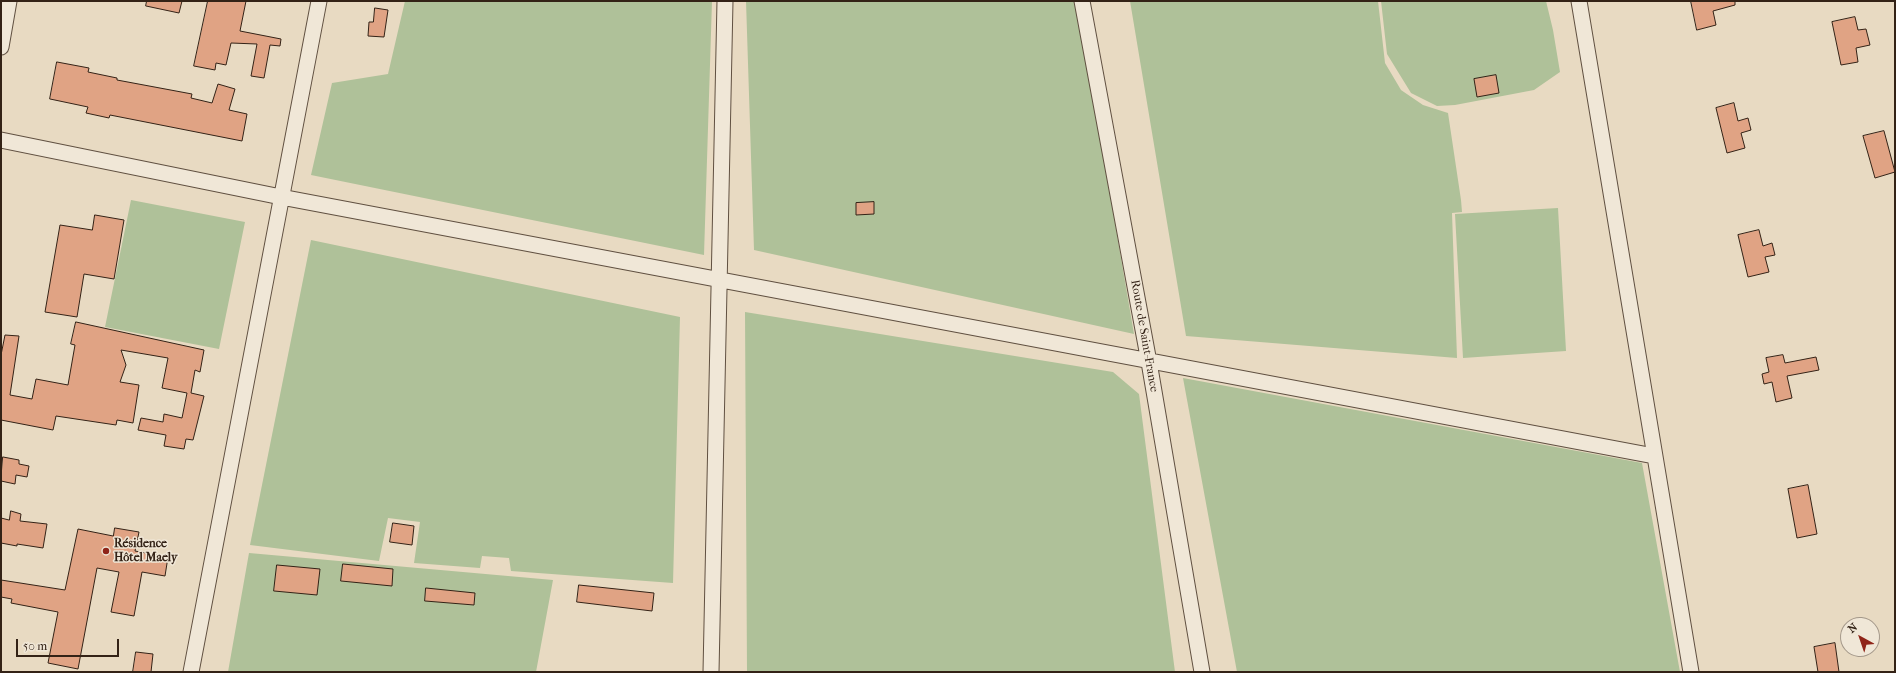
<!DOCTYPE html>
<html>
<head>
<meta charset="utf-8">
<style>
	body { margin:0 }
	#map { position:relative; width:1896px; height:673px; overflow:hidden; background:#e8dac2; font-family:"IM FELL French Canon",serif }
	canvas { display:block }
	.frame { position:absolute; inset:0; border:2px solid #332216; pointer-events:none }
	.north { position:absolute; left:1840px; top:617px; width:40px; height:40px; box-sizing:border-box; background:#f0e7d7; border:1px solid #a4988a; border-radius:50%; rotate:320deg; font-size:11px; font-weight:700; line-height:16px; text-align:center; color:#332216 }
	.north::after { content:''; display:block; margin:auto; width:14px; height:18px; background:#8f2418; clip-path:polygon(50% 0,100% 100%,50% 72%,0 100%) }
	.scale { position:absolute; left:16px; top:639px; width:103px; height:18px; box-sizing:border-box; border:2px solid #332216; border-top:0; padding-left:5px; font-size:12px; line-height:14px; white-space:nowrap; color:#332216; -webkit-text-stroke:3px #f0e7d7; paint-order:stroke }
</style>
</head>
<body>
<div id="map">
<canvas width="1896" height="673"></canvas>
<div class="frame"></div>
<div class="north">N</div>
<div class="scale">50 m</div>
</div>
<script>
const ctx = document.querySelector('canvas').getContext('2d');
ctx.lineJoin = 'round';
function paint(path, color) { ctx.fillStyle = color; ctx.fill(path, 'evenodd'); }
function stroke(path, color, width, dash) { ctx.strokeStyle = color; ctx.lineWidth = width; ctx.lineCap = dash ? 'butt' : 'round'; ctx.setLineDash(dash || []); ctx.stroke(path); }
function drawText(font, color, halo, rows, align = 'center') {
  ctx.font = font + ' "IM FELL French Canon",serif'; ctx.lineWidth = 3; ctx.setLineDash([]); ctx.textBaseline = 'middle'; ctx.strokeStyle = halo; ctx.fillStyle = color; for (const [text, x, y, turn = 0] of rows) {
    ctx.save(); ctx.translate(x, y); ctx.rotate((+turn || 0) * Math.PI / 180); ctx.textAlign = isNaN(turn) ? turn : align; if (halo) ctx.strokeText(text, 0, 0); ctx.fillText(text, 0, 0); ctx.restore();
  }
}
paint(new Path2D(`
	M 405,1 L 712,1 L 704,255 L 311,175 L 332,83 L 388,74 Z
	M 746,1 L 1077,1 L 1134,334 L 754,250 Z
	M 1130,1 L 1378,1 L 1385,63 L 1401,90 L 1423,105 L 1448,113 L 1461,200 L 1462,212 L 1452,213 L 1457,358 L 1186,336 Z
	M 1381,1 L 1546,1 L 1553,30 L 1560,72 L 1534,90 L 1455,105 L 1437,106 L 1411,93 L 1387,54 Z
	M 131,200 L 245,222 L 219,349 L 105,327 Z
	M 1558,208 L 1566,351 L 1463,358 L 1455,214 Z
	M 311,240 L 680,317 L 673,583 L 511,571 L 509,558 L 482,556 L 480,568 L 414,563 L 420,522 L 388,518 L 379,561 L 250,545 Z
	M 745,312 L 1113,372 L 1139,394 L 1175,672 L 747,672 Z
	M 1183,378 L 1642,463 L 1680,672 L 1237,672 Z
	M 249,553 L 553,580 L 536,672 L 228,672 Z`), '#afc199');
const building = new Path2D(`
	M 147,1 L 182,1 L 179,13 L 146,6 Z
	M 208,1 L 246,1 L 240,31 L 281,39 L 280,46 L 270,45 L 264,78 L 251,76 L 257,44 L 231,43 L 226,65 L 216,63 L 215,70 L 194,66 Z
	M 1691,1 L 1735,1 L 1735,5 L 1713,11 L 1716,25 L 1697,30 Z
	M 375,8 L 388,10 L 384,37 L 368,36 L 369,22 L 373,22 Z
	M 1855,17 L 1858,30 L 1866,29 L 1870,45 L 1856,48 L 1858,62 L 1841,65 L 1832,22 Z
	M 57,62 L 89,68 L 88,72 L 117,78 L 117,80 L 192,94 L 191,98 L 212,103 L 218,84 L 235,89 L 229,110 L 247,114 L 242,141 L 110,115 L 109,118 L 86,113 L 88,107 L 50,99 Z
	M 1496,75 L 1499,93 L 1477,97 L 1474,79 Z
	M 1734,103 L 1738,121 L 1748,118 L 1751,130 L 1741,133 L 1745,148 L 1727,153 L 1716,108 Z
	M 1884,131 L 1895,172 L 1875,178 L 1863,136 Z
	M 874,202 L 874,214 L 856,215 L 856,203 Z
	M 95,215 L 124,220 L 114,279 L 84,274 L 77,317 L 45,312 L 60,225 L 92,230 Z
	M 1759,230 L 1763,246 L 1772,243 L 1775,255 L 1765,257 L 1769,272 L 1748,277 L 1738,235 Z
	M 76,322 L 204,350 L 200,372 L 195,370 L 191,393 L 204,396 L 193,440 L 186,439 L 184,449 L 164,446 L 166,435 L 138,430 L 141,418 L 163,422 L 164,414 L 182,418 L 187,393 L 162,388 L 168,358 L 121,350 L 126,365 L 120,382 L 139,385 L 133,423 L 117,420 L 116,425 L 56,416 L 53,430 L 1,420 L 1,355 L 5,335 L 19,336 L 10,395 L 32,399 L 36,379 L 68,385 L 75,345 L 71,344 Z
	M 1783,355 L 1785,363 L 1816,357 L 1819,370 L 1787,376 L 1792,398 L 1776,402 L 1772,382 L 1764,384 L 1762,374 L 1769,372 L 1766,358 Z
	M 3,457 L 19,460 L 19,464 L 29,466 L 27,477 L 16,475 L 15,484 L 1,481 Z
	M 1808,485 L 1817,534 L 1797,538 L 1788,489 Z
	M 11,511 L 21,514 L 20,521 L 47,524 L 43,548 L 17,544 L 17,546 L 1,543 L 1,518 L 9,520 Z
	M 393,523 L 414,526 L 412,545 L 390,542 Z
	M 115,528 L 139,532 L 135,551 L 168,557 L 165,576 L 142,572 L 134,616 L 111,612 L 119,572 L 97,568 L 78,669 L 48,663 L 58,612 L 11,603 L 12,599 L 1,597 L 1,580 L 65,590 L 78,529 L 113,536 Z
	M 343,564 L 393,569 L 392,586 L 341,581 Z
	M 277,565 L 320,569 L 317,595 L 274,591 Z
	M 579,585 L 654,593 L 652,611 L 577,602 Z
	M 426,588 L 475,593 L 474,605 L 425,601 Z
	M 1835,643 L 1839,672 L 1818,672 L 1814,647 Z
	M 136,652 L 153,654 L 151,672 L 133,672 Z`);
paint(building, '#e0a384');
stroke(building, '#332216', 1);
const minor = new Path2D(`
	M 1082,1 L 1149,362 L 1202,672
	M 1579,1 L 1691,672
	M 1,47 L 9,1
	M 1,140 L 281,197 L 1654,456
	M 191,672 L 319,1
	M 711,672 L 725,1`);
stroke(minor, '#605041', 17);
stroke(minor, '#f0e7d7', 15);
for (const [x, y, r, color] of [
	[106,551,4,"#8f2418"]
]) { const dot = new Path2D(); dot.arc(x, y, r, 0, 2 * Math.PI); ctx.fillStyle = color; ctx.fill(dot); stroke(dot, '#f0e7d7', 1.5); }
drawText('12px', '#332216', '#f0e7d7', [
	["Route de Saint-France",1144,336,80]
]);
drawText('bold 12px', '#332216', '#f0e7d7', [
	["Résidence",114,544],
	["Hôtel Maely",114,558]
], 'left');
</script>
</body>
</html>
